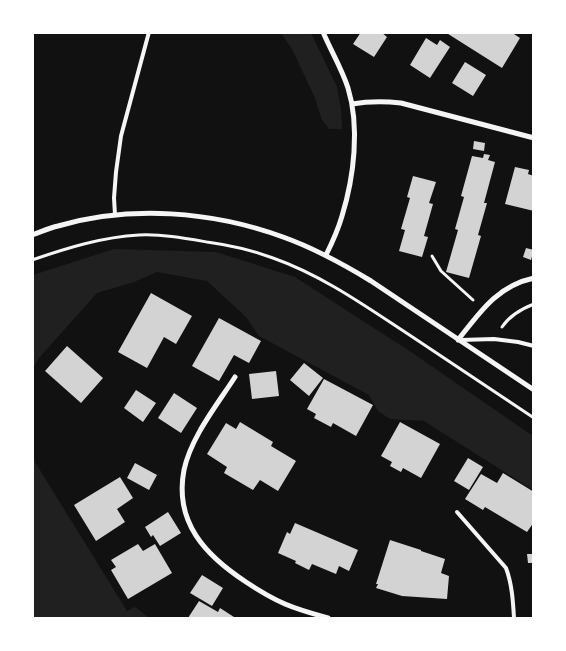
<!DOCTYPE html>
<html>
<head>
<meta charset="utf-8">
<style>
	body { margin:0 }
	#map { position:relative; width:566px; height:651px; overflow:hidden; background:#111; font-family:Signika,sans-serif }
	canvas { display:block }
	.frame { position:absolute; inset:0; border:34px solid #fff; pointer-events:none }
</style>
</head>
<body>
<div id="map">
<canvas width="566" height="651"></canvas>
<div class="frame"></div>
</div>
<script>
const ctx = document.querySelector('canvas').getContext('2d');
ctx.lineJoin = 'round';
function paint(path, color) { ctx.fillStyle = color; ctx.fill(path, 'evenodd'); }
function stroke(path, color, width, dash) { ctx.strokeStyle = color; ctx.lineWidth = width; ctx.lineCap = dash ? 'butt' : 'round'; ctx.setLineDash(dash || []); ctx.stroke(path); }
paint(new Path2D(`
	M 281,33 L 311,33 L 337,87 L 341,109 L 342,129 L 329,129 L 322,120 L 315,98 L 292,49 Z
	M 114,249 L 216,252 L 295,277 L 414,354 L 533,436 L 533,490 L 424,421 L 390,419 L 378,411 L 369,395 L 259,336 L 246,317 L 207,281 L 157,272 L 134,282 L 97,293 L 39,358 L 33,368 L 33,275 Z
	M 33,454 L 35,462 L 127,611 L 135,607 L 149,618 L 34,618 L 33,617 Z`), '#202020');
paint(new Path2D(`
	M 361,32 L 381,32 L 387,37 L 374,57 L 353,44 Z
	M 445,32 L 511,32 L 520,38 L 502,68 Z
	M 426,38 L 437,45 L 440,40 L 450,47 L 430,78 L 410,65 Z
	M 465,62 L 486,75 L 473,96 L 452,83 Z
	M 474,141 L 485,143 L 484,151 L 473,149 Z
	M 484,154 L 490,155 L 488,160 L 495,162 L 484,203 L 487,203 L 478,235 L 481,236 L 469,278 L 446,272 L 458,230 L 455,229 L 464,197 L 461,196 L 472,156 L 483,158 Z
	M 515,167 L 529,170 L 528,174 L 534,176 L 534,211 L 505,204 Z
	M 413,176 L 436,182 L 429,203 L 433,204 L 424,236 L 428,237 L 422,257 L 399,251 L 405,230 L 401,229 L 410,198 L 407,197 Z
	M 526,248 L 534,250 L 531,260 L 523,257 Z
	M 151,293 L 192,316 L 176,344 L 164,337 L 147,368 L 118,352 Z
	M 219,318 L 261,341 L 249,363 L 234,355 L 219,381 L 192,366 Z
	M 67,346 L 103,378 L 81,403 L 45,371 Z
	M 304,363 L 323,378 L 309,396 L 290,380 Z
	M 276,371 L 279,396 L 252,399 L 249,374 Z
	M 324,379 L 373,405 L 356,436 L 333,423 L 331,427 L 314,418 L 316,414 L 307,409 Z
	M 136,390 L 156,403 L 143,422 L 124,408 Z
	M 174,393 L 197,408 L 181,433 L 158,418 Z
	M 240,422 L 273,442 L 271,446 L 296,461 L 278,491 L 260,480 L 253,490 L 224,473 L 227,467 L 207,454 L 226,423 L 236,429 Z
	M 400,422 L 440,444 L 421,478 L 403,468 L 401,472 L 390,466 L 392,462 L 381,456 Z
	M 468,458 L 483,467 L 469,490 L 454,481 Z
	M 135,463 L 157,475 L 149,490 L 127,478 Z
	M 503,473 L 534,492 L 534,522 L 527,532 L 485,507 L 483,510 L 465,499 L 481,474 L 497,483 Z
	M 120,477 L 133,498 L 117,509 L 125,522 L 96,541 L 74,505 Z
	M 168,512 L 181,533 L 160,546 L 153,535 L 151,537 L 145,527 Z
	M 295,523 L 358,550 L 349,571 L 339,566 L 336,574 L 312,564 L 309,570 L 295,563 L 296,561 L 278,553 L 287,532 L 290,534 Z
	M 390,540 L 421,550 L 421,551 L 445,559 L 441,573 L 449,576 L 447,599 L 402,596 L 376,588 L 378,584 L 376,584 Z
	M 138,544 L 143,551 L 155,544 L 172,573 L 128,599 L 111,570 L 116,567 L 111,560 Z
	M 527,554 L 534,554 L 534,563 L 528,563 Z
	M 202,575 L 223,588 L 212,606 L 190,593 Z
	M 199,601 L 218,612 L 220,608 L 234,617 L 234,618 L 188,618 Z`), '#d3d3d3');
stroke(new Path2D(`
	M 432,256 L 441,271 L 473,300
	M 32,260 C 67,248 102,237 139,235 C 162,234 184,238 207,242 C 229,245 252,250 273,258 C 324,276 368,308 414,338 C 454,365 494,391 534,418
	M 502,327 C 510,315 521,309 534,304`), '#f5f5f5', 3);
stroke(new Path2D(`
	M 115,215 L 114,198 L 116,172 L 121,136 L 149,32
	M 461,340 L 494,339 L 518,342 L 534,346
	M 457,512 L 506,568 C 512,584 513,601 514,618`), '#f5f5f5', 4);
stroke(new Path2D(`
	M 323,32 C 331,51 342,69 348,88 C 360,127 354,177 342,216 C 338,230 332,243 326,255
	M 352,104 C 369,101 384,101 401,103 L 534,138
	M 32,235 C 41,232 49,228 58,226 C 130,205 212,211 283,237 C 314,248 343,264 371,281 L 534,390
	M 458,340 C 480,312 497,286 534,278
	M 235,377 C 217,405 191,437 184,470 C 174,522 205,555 246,582 C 258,590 271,598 285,604 C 299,610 314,614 328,618`), '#f5f5f5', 5);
</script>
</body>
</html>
